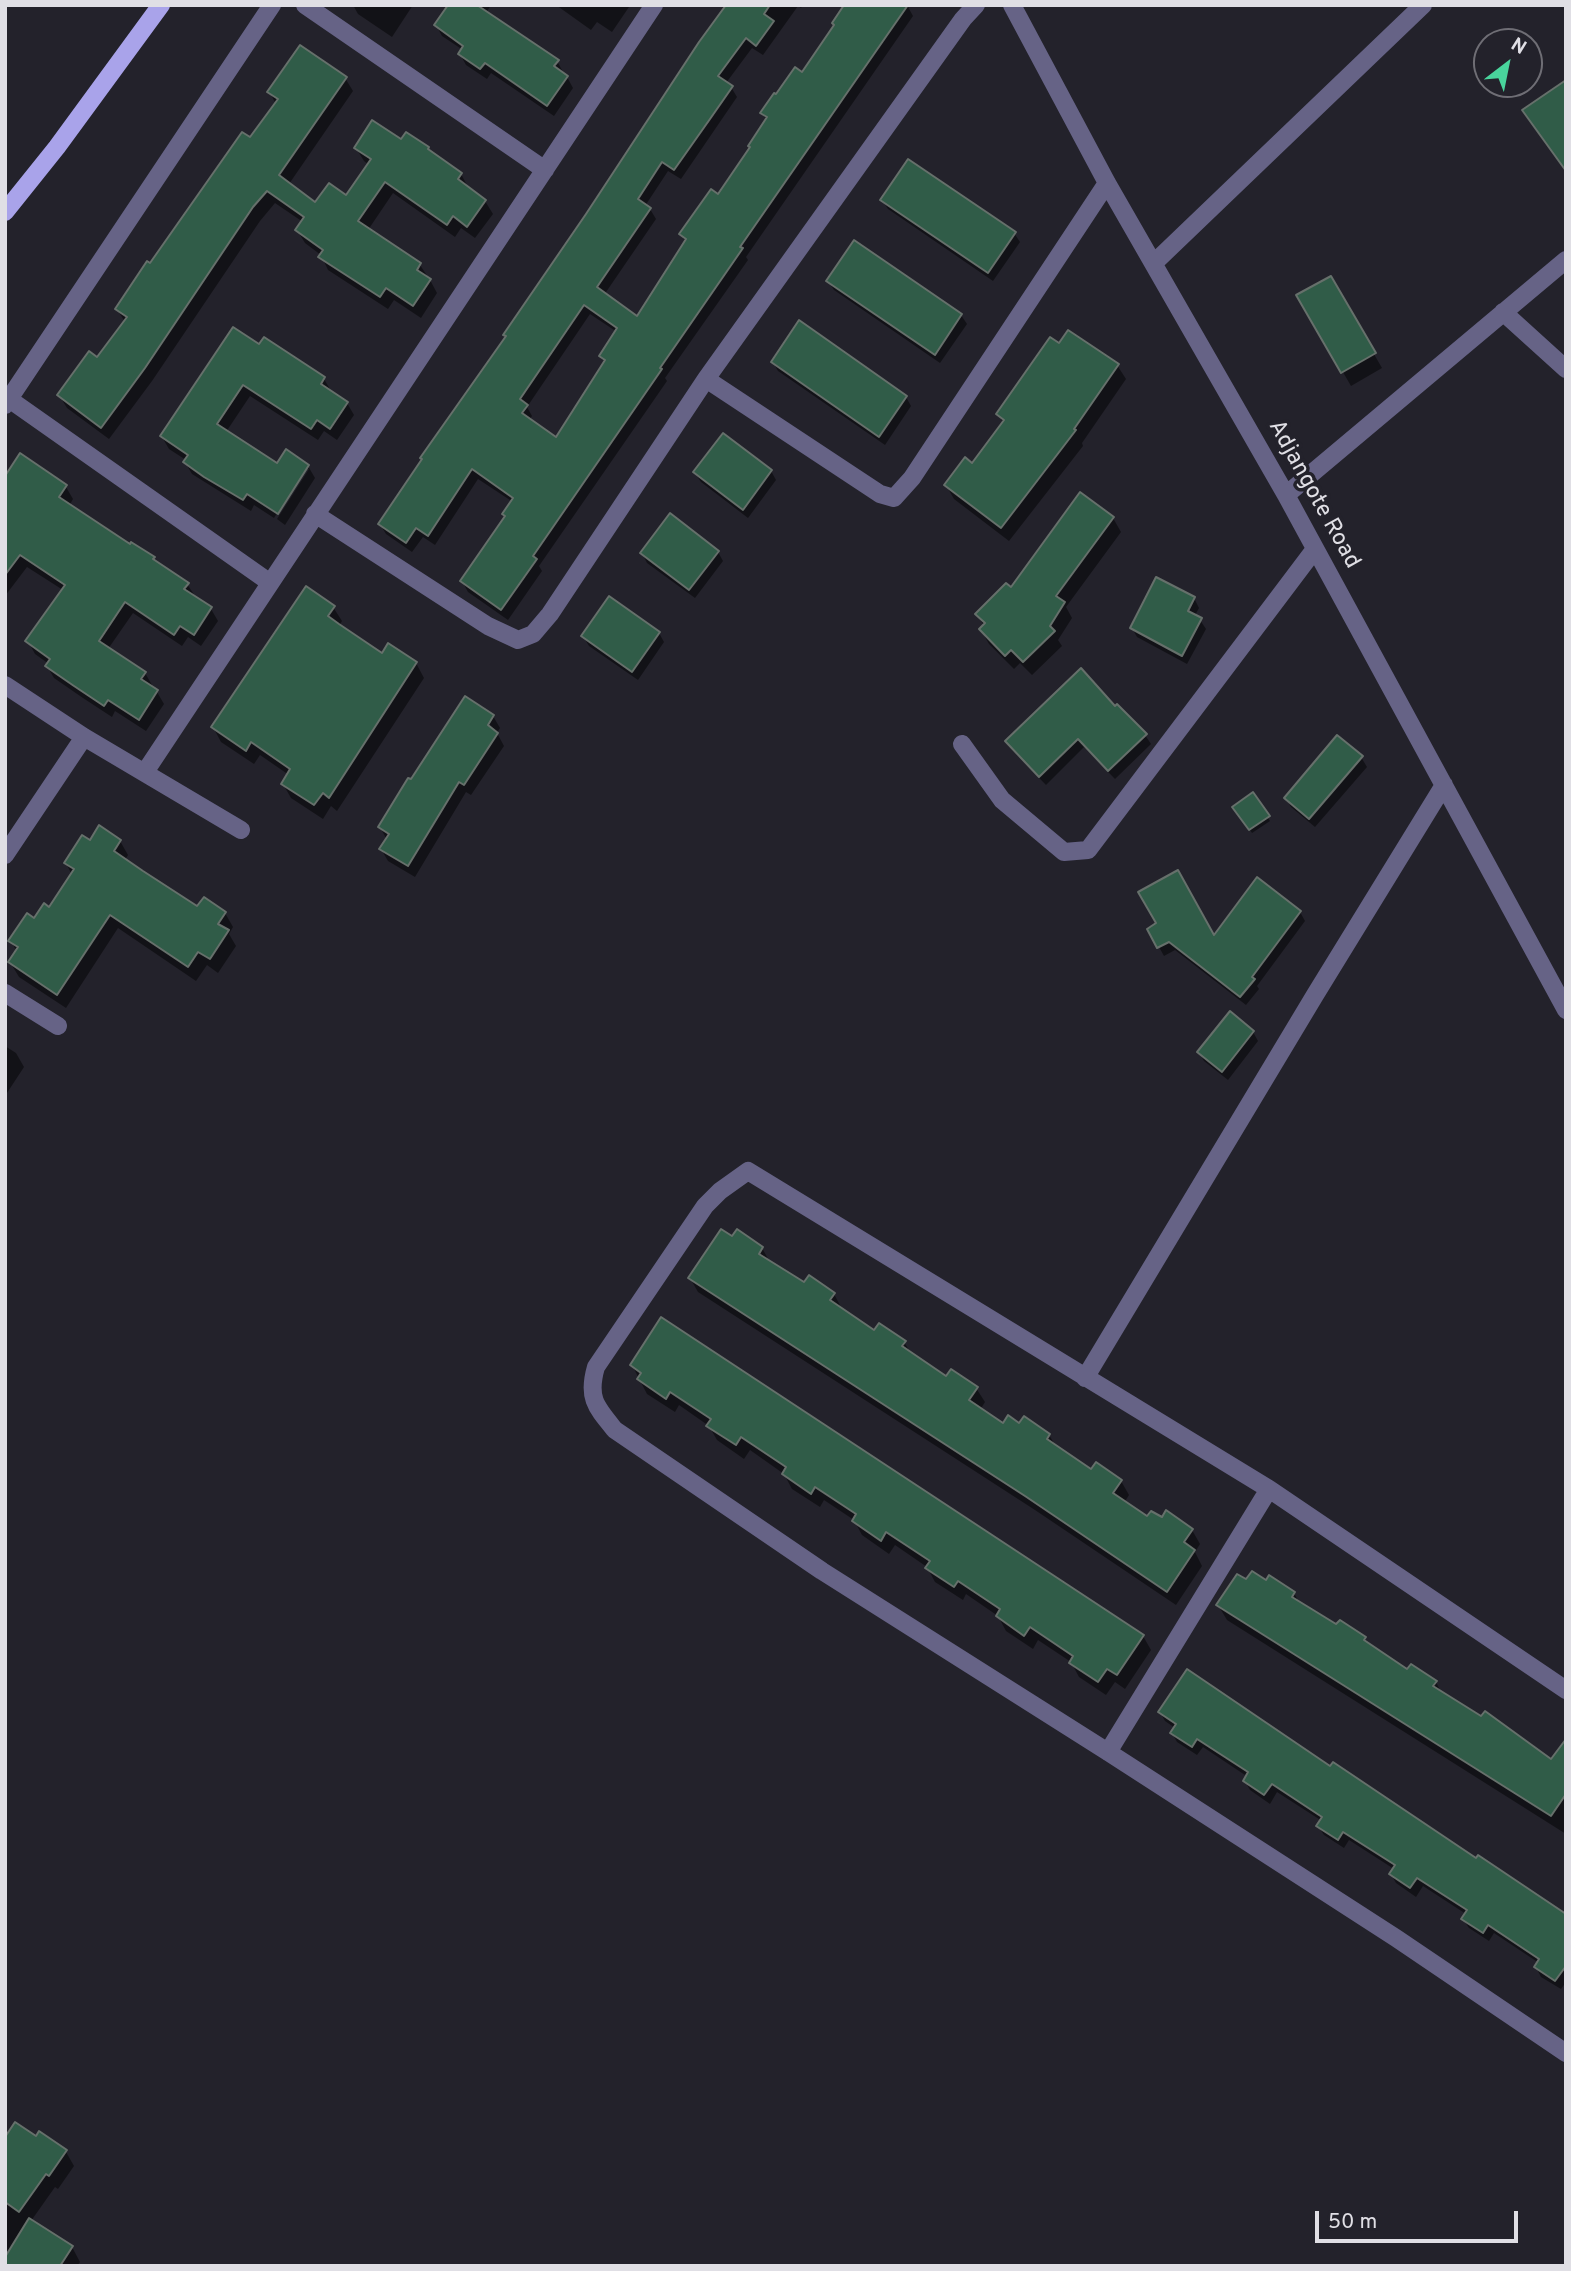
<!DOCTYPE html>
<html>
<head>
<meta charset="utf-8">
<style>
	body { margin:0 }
	#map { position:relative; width:1571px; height:2271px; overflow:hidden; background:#23222b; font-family:Overpass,sans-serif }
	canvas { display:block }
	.frame { position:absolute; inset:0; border:7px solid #e0dfe5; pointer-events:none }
	.north { position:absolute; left:1473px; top:28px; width:70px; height:70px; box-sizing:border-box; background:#23222b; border:2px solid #6f6e75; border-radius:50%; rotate:32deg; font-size:19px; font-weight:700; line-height:28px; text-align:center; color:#e0dfe5 }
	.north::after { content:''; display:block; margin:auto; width:24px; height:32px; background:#49d49c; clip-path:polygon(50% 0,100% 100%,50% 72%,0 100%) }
	.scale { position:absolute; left:1315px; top:2211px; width:203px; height:32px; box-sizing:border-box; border:4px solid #e0dfe5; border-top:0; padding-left:9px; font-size:21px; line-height:24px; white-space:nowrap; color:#e0dfe5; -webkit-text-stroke:5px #23222b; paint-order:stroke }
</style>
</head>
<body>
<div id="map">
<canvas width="1571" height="2271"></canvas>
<div class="frame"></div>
<div class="north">N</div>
<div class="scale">50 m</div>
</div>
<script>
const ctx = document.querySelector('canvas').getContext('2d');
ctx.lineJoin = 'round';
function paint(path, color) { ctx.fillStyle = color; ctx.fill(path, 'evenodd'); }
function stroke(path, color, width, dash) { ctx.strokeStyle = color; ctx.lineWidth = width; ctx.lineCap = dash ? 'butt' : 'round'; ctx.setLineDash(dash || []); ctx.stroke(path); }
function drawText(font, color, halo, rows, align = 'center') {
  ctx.font = font + ' Overpass,sans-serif'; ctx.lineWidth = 7; ctx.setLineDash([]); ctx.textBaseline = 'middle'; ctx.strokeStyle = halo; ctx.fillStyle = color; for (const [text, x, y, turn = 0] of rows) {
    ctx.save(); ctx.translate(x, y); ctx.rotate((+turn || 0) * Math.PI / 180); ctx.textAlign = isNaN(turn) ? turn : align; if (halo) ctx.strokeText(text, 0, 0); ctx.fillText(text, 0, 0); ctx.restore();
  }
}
paint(new Path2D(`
	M 353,5 L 413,5 L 392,37 L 358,14 Z
	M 450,5 L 491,5 L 486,13 L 557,61 L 563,72 L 562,74 L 567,77 L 573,88 L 554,116 L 491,73 L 487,79 L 466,65 L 460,54 L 463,50 L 442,36 L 436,25 Z
	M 556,5 L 628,5 L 629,7 L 612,32 L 597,22 L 591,30 Z
	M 727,5 L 803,5 L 801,8 L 798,6 L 763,55 L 752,48 L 726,83 L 731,87 L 737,97 L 681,179 L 668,171 L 645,206 L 650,209 L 656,219 L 604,295 L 638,318 L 686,243 L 681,234 L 718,197 L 767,121 L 762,113 L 803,74 L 907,5 L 913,16 L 746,257 L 748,260 L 665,378 L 667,381 L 539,566 L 542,571 L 508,620 L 468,592 L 462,581 L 506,518 L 504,514 L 513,502 L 478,479 L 435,545 L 423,537 L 412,552 L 386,534 L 380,524 L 507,338 ZM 590,314 L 617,332 L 601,356 L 605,364 L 557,439 L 529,420 L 532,416 L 527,407 Z
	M 345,78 L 353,91 L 289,184 L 316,205 L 347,197 L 369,165 L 364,161 L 356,148 L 461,174 L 468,187 L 485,201 L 493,214 L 475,238 L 461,228 L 455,237 L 393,193 L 368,230 L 420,265 L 430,280 L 437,293 L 421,318 L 394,300 L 388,309 L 328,270 L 321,255 L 305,243 L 297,230 L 303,222 L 275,203 L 260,221 L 152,381 L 109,439 L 67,408 L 59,395 L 98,359 L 125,322 L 117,309 L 276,104 L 270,93 Z
	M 882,200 L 1014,233 L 1020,242 L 993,281 L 888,209 Z
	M 1330,278 L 1382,368 L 1351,386 L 1299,296 Z
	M 828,281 L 961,315 L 967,324 L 940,363 L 834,290 Z
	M 259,346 L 324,379 L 331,391 L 347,403 L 354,415 L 337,440 L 324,431 L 318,440 L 250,396 L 226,432 L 277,466 L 308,466 L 315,478 L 285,525 L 277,519 L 309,469 L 304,469 L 274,518 L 254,505 L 251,511 L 192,474 L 185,462 L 186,460 L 169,449 L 162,437 Z
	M 1059,346 L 1117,365 L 1126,379 L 1082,443 L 1083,446 L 1009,541 L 954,499 L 946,485 L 972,465 L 1003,423 L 999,414 Z
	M 773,362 L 906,397 L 911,406 L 885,445 L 778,371 Z
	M 21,456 L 66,487 L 73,499 L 69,506 L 130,546 L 153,558 L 156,563 L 187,584 L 195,596 L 211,609 L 218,621 L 201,646 L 188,637 L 182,646 L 133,613 L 108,649 L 145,673 L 152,685 L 150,687 L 157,692 L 164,704 L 146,731 L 115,711 L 112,717 L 83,698 L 54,678 L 47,666 L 49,664 L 35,654 L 28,641 L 63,590 L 27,567 L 5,596 L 5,479 Z
	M 771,471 L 776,480 L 748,518 L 701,482 L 695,473 Z
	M 1113,518 L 1121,532 L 1066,607 L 1072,618 L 1058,640 L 1062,646 L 1032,675 L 1020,663 L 1014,669 L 989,644 L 981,630 L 984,626 L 977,614 Z
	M 718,552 L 723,561 L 695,598 L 647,563 L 642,553 Z
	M 1194,598 L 1199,608 L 1194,617 L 1200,620 L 1206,629 L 1187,664 L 1137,637 L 1132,628 Z
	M 333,607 L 342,621 L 339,626 L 382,655 L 416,663 L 424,678 L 337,811 L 331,806 L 323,819 L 291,798 L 283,784 L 289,775 L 260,755 L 254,764 L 221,742 L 213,727 Z
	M 659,633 L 664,642 L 638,680 L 589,646 L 583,636 Z
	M 493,716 L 500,728 L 497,733 L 504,746 L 471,795 L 466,792 L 415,877 L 388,861 L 381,849 L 387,840 L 380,827 L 411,781 Z
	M 1145,735 L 1151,744 L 1115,779 L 1084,747 L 1046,785 L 1012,750 L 1007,741 Z
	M 1361,757 L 1367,767 L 1315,827 L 1291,807 L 1286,798 Z
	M 1253,795 L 1270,821 L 1252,833 L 1237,811 Z
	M 120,841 L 128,855 L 125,860 L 198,909 L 225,913 L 233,927 L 229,934 L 236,946 L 218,973 L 207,965 L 196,981 L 118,928 L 66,1008 L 19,977 L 10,962 L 17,952 L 11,941 L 50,909 L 72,875 L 66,863 L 90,842 Z
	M 1300,912 L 1305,921 L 1257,986 L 1259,989 L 1246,1005 L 1175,950 L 1164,956 L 1149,929 L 1214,938 Z
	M 1230,1014 L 1253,1032 L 1258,1041 L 1228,1080 L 1204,1061 L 1199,1052 Z
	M 5,1046 L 16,1053 L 24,1067 L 5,1096 Z
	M 732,1238 L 762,1248 L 771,1264 L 804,1284 L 834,1294 L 842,1309 L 875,1332 L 904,1342 L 912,1355 L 946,1378 L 976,1388 L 985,1402 L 980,1410 L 1003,1426 L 1019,1425 L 1049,1435 L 1057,1448 L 1091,1471 L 1121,1481 L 1129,1495 L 1124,1503 L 1148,1519 L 1192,1530 L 1200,1544 L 1195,1552 L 1202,1566 L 1176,1605 L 1035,1510 L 698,1292 L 690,1278 Z
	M 632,1365 L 1143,1636 L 1151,1650 L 1125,1689 L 1115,1682 L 1106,1695 L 1079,1677 L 1071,1662 L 1038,1640 L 1033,1649 L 1006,1631 L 998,1616 L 966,1594 L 963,1600 L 935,1582 L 927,1567 L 895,1545 L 889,1554 L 862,1535 L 854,1520 L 824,1500 L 820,1507 L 792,1489 L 784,1474 L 750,1450 L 744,1459 L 717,1440 L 709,1426 L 679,1405 L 675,1412 L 647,1394 Z
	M 1246,1582 L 1266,1582 L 1294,1593 L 1300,1604 L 1337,1627 L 1365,1638 L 1369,1646 L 1408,1671 L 1436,1682 L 1442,1694 L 1552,1761 L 1566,1763 L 1566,1834 L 1227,1620 L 1218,1605 Z
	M 1160,1712 L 1331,1768 L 1566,1916 L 1566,1982 L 1561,1989 L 1541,1977 L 1536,1967 L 1539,1963 L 1494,1933 L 1489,1941 L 1469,1928 L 1463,1919 L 1466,1914 L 1423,1886 L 1416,1897 L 1396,1883 L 1391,1874 L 1394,1869 L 1349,1840 L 1344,1848 L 1324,1835 L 1318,1826 L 1322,1821 L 1277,1792 L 1270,1804 L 1250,1790 L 1245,1781 L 1248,1777 L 1203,1747 L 1197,1755 L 1177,1742 L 1172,1733 L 1175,1728 L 1165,1721 Z
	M 36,2138 L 66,2152 L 74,2166 L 58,2189 L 55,2187 L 31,2221 L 72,2247 L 80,2262 L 77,2266 L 5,2266 L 5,2140 Z`), '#0007');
const building = new Path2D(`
	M 448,5 L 477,5 L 559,60 L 554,66 L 568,76 L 547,106 L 485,63 L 480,69 L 458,54 L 463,46 L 434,25 Z
	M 726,5 L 770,5 L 764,14 L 774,21 L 756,46 L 746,38 L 718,76 L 733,86 L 710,119 L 674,170 L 662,162 L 638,199 L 651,208 L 597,287 L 637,316 L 686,239 L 679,234 L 711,189 L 718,194 L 750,147 L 748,146 L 767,117 L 760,113 L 774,93 L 776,94 L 795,67 L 802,72 L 834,25 L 832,23 L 844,5 L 908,5 L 740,247 L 743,248 L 660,368 L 662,369 L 533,556 L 537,559 L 501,610 L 460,581 L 505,516 L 502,514 L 513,498 L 472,469 L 428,536 L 416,528 L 406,543 L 378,524 L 422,459 L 420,458 L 506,336 L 503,335 L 586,214 L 699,42 ZM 584,305 L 617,328 L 599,356 L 605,360 L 556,437 L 522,413 L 528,405 L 520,399 Z
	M 300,45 L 347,77 L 279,175 L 315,202 L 329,183 L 346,195 L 371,159 L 354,148 L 372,120 L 401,139 L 406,132 L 429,147 L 428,149 L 462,173 L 458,179 L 486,200 L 467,227 L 453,216 L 447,225 L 385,182 L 358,221 L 421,263 L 417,270 L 431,279 L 413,306 L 386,288 L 380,297 L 318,257 L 323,250 L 295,230 L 304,217 L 267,191 L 253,207 L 145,368 L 101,428 L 57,395 L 89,351 L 97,357 L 127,317 L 115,309 L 147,261 L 150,263 L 242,132 L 250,137 L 278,99 L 267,92 Z
	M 1566,80 L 1566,171 L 1522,110 Z
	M 908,159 L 1016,232 L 988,273 L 880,200 Z
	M 854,240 L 962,314 L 935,355 L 826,281 Z
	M 1331,276 L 1376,353 L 1341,373 L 1296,295 Z
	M 799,320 L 907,396 L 879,437 L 771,362 Z
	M 233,327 L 259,344 L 264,337 L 325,377 L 321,384 L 348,402 L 330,429 L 317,420 L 311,429 L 243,385 L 217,424 L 277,463 L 286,449 L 309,465 L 278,514 L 247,494 L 243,500 L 204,477 L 183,462 L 188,455 L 160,436 Z
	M 1068,330 L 1119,364 L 1074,429 L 1076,430 L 1001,528 L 944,485 L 965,457 L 972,463 L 1004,420 L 996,414 L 1050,337 L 1059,343 Z
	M 723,433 L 772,470 L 743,510 L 693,472 Z
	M 20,453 L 67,485 L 59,497 L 130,544 L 131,542 L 155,557 L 153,559 L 189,583 L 184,589 L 212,607 L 194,635 L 180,626 L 174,635 L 125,602 L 99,641 L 146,672 L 141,679 L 158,690 L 139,720 L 108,700 L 104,706 L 74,686 L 45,666 L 50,659 L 25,641 L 65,585 L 20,555 L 5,575 L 5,476 Z
	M 1080,492 L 1114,517 L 1056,596 L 1065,602 L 1050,626 L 1055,631 L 1023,662 L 1011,650 L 1005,656 L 979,629 L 985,623 L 975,614 L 1006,583 L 1011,587 Z
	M 670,513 L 719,551 L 689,590 L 640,553 Z
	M 1156,577 L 1195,597 L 1188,611 L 1202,618 L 1182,656 L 1130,628 Z
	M 306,586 L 335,606 L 328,616 L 339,624 L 382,653 L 388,643 L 417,662 L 329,798 L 323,793 L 314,805 L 281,784 L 290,769 L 251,742 L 246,751 L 211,727 Z
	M 609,596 L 660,632 L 632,672 L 581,636 Z
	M 1081,668 L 1115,706 L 1117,704 L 1147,734 L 1108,771 L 1078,739 L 1039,777 L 1005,741 Z
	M 465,696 L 494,715 L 488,725 L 498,733 L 464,785 L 459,782 L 408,866 L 379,849 L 389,834 L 378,827 L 408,778 L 411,779 Z
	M 1337,735 L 1363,756 L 1309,819 L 1284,798 Z
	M 1253,792 L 1270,816 L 1249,830 L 1232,807 Z
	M 99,825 L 121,840 L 114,851 L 143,871 L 197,906 L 204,897 L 226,912 L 218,924 L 229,930 L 210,959 L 198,952 L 188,967 L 110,915 L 57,995 L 8,962 L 18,947 L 8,941 L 27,913 L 34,918 L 44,903 L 49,907 L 74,869 L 64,863 L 82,835 L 90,840 Z
	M 1178,870 L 1214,935 L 1257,877 L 1301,911 L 1252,977 L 1255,979 L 1240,997 L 1169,942 L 1157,948 L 1147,929 L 1156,923 L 1138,892 Z
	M 1230,1011 L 1254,1031 L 1222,1072 L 1197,1052 Z
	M 721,1229 L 732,1236 L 737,1229 L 763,1247 L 759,1254 L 804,1282 L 809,1275 L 835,1293 L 830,1300 L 874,1330 L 879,1323 L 906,1341 L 902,1346 L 946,1376 L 951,1369 L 978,1387 L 969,1400 L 1003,1423 L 1008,1415 L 1019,1423 L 1024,1416 L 1050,1434 L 1047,1439 L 1091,1469 L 1096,1462 L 1122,1480 L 1113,1493 L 1147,1516 L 1151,1511 L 1162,1517 L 1166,1510 L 1193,1529 L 1184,1542 L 1195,1550 L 1167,1592 L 1025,1496 L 688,1278 Z
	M 661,1317 L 1144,1635 L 1117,1675 L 1107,1669 L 1098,1682 L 1069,1663 L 1073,1656 L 1030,1627 L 1024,1636 L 996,1616 L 1000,1609 L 958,1581 L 954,1587 L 925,1568 L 930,1561 L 886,1532 L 881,1541 L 852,1521 L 856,1514 L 815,1487 L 811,1494 L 782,1474 L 786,1467 L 741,1437 L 736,1445 L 706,1426 L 711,1419 L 670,1392 L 666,1399 L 637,1379 L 641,1373 L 630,1365 Z
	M 1252,1571 L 1266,1580 L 1269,1575 L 1295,1592 L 1292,1597 L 1336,1624 L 1340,1620 L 1366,1637 L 1364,1640 L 1407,1669 L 1411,1664 L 1437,1681 L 1433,1686 L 1481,1716 L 1485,1711 L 1551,1759 L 1566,1739 L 1566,1794 L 1551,1816 L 1216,1605 L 1237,1574 L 1246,1579 Z
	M 1187,1669 L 1330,1766 L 1333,1762 L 1476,1858 L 1478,1855 L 1566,1914 L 1566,1966 L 1555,1981 L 1534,1967 L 1539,1959 L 1488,1925 L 1483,1933 L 1461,1919 L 1467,1910 L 1417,1878 L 1410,1888 L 1389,1874 L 1395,1865 L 1343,1832 L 1338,1840 L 1316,1826 L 1322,1817 L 1272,1784 L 1264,1795 L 1243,1781 L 1248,1772 L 1197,1739 L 1192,1747 L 1170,1733 L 1176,1724 L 1158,1712 Z
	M 15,2122 L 36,2136 L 39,2131 L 67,2150 L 49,2176 L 46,2174 L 19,2212 L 5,2202 L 5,2137 Z
	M 29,2218 L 73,2246 L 60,2266 L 5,2266 L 5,2257 Z`);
paint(building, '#305c48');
stroke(building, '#66706b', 2);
stroke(new Path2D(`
	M 305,5 L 545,170
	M 1012,5 L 1107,183 L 1286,495 L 1566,1010
	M 1154,263 L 1423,5
	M 1503,312 L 1566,369
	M 706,379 L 880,494 L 894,498 L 912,478 L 1107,183
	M 9,399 L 269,582
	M 5,405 L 272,5
	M 1286,495 L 1566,260
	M 315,514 L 488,626 L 518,640 L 533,634 L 550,614 L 706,379 L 963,19 L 976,5
	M 5,685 L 84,737 L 241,830
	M 962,744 L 1002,800 L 1064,852 L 1088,850 L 1315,549
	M 145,772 L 654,5
	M 5,855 L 84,737
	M 5,993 L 58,1026
	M 1085,1378 L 1315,995 L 1444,785
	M 1566,1690 L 1269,1489 L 748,1171 L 720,1191 L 705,1206 L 596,1367 C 587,1398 596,1407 615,1430 L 822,1571 L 1108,1752 L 1396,1938 L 1566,2053
	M 1108,1752 L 1269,1489`), '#666386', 18);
stroke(new Path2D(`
	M 5,212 L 57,147 L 161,5`), '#a9a3ea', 18);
drawText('23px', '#e0dfe5', '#23222b', [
	["Adjangote Road",1313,495,61]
]);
</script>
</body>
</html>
